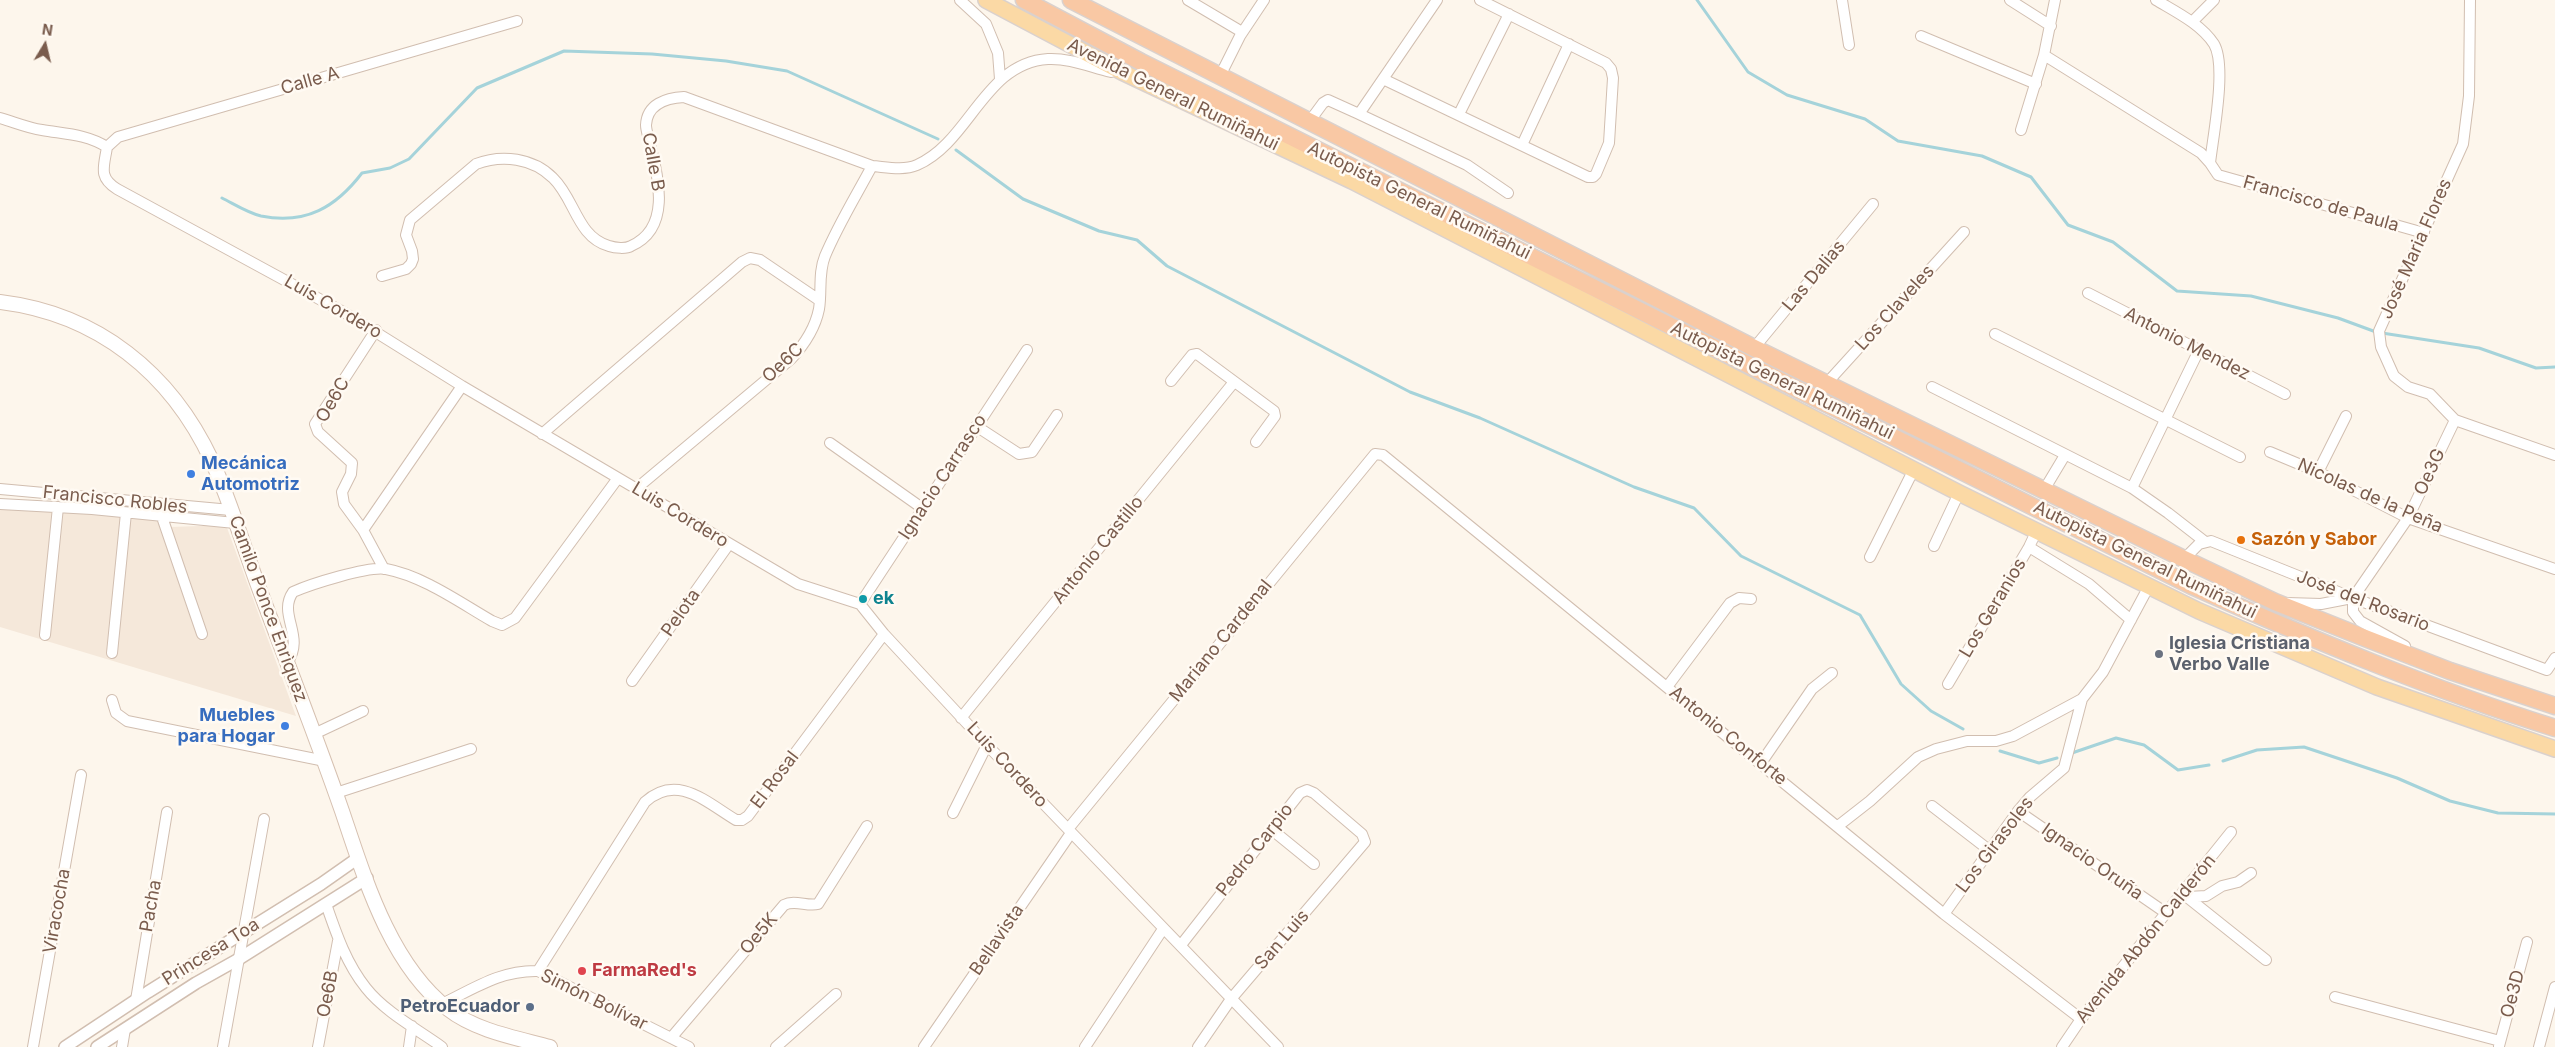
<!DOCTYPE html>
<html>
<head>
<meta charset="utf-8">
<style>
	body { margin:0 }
	#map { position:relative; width:2555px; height:1047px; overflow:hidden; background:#fdf6ec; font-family:Inter,sans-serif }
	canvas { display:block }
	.north { position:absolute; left:20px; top:20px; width:50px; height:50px; -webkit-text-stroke:4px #fffaf3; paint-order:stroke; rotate:9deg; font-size:14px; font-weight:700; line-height:20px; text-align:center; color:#7a5c4d }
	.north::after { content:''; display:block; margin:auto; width:18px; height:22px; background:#7a5c4d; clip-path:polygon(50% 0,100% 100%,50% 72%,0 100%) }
</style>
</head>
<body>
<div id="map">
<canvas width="2555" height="1047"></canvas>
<div class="north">N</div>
</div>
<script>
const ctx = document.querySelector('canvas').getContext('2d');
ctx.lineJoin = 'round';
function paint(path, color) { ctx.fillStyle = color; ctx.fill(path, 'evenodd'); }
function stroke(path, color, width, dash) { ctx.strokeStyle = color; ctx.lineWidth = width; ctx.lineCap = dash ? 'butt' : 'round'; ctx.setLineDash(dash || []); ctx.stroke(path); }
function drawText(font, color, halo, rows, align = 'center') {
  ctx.font = font + ' Inter,sans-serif'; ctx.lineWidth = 5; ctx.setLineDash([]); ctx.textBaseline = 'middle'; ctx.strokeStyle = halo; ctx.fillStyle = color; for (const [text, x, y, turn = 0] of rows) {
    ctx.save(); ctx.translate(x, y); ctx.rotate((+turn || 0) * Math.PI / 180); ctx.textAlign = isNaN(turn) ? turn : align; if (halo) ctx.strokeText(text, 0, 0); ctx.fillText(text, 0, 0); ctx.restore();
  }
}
paint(new Path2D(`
	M 0,500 L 165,513 L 171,527 L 226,525 L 296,716 L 0,627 Z`), '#f5e8da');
stroke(new Path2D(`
	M 1697,0 L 1748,72 L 1787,95 L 1865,119 L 1898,141 L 1982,156 L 2031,177 L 2068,225 L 2113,242 L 2177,291 L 2251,296 L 2338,318 L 2376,332
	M 956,150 L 1023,199 L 1099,231 L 1137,240 L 1167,266 L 1410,392 L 1480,418 L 1634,487 L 1694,508 L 1741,556 L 1860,615 L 1901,684 L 1931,711 L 1963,729
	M 222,198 C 234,204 248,213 261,216 C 306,225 336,207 362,173 L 390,168 L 409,159 L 477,88 L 564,51 L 652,54 L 726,61 L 787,71 L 938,139
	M 2382,333 L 2479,348 L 2536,368 L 2555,367
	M 2000,751 L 2039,763 L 2057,758
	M 2072,753 L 2116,738 L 2144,745 L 2178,770 L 2209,765
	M 2223,761 L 2257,750 L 2304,747 L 2397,778 L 2450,801 L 2498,813 L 2555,814`), '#a5d3da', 3);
const minor = new Path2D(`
	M 960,0 L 986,24 L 998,53 L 1000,79
	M 1188,0 L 1242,32
	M 1842,0 L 1849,45
	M 2010,0 L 2051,26
	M 2156,0 C 2176,12 2201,24 2214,44 C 2227,66 2213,136 2210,163 L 2218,175 L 2424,233
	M 2470,0 L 2469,96 L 2463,144 L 2379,331 L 2381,347 L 2394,376 L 2408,387 L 2430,394 L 2455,420 L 2555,455
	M 2192,22 L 2214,0
	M 1921,36 L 2036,84
	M 2044,55 L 2201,153 L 2210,163
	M 1220,76 L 1240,36 L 1264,0
	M 1383,79 L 1588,177 L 1593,177 L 1596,174 L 1609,143 L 1613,78 L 1611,69 L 1606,63 L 1480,0
	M 1359,114 L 1467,165 L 1508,193
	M 1459,114 L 1509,14
	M 0,118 C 14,122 28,128 42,130 C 65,134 86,134 107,147
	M 1309,122 L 1323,103 L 1328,100 L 1359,114 L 1437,0
	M 2021,130 L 2044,55 L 2055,0
	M 1522,145 L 1569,44
	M 107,147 C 104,167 98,177 117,189 L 345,313 L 462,386 L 798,584 L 860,604 L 884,634 L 987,745 L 1278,1047
	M 107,147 L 118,137 L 517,21
	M 382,276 L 406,269 L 411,264 L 413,259 L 412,251 L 406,235 L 410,220 L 476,164 C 502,154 533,158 553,178 C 575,199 577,237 609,246 C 615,248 626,249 631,246 C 672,228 658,177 650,144 C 649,138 646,131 646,125 C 647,104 666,98 684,97 L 872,166 C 886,167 903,171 917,165 C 970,142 984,63 1048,59 C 1070,58 1090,67 1111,72
	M 2088,293 L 2285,394
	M 376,330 L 315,424 L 318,432 L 352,463 L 351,474 L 342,492 L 344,504 L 363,530 L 384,569
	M 1995,334 L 2240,457
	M 1754,348 L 1873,204
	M 1171,381 L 1192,355 L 1197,354 L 1274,411 L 1275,416 L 1256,442
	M 1826,384 L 1964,232
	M 1932,387 L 2132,488 L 2168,513 L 2204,541
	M 976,426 L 1019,454 L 1032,452 L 1057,415
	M 542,434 L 742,262 L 750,258 L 760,260 L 819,300
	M 830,443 L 922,508
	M 2270,452 L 2318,472 L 2408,518 L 2555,569
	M 2318,472 L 2346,416
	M 637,488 L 791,359 C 804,345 815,329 819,309 C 822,291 818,273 825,256 C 838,225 856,196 872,166
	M 2132,488 L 2199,350
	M 0,489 L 231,510
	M 2044,490 L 2065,455
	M 0,504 L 92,509 L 235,523
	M 162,517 L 202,634
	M 363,530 L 462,386
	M 1934,546 L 1959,493
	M 2029,547 L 2089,584 L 2131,620
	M 1870,557 L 1914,469
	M 2184,559 L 2199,544 L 2211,541 L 2353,598 L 2547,670 L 2555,658
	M 2287,603 L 2321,604 L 2352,598
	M 860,604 L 1027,350
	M 45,635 L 58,507
	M 2405,646 L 2360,621 L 2353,612 L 2353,598 L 2408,518 L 2455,420
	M 112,653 L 126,513
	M 287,663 C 306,636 277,615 293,592 C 311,584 368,566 386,569 C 423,576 459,602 492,621 L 502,625 L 515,618 L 618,478
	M 632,681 L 729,544
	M 1948,684 L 2029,547 L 2037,530
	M 1667,687 L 1730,603 L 1739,598 L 1751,599
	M 112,700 L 116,713 L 127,721 L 325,761
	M 961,718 L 1234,382
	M 314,734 L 363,711
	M 1761,763 L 1812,689 L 1832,673
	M 336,793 L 471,749
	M 1932,806 L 1989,850
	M 2018,811 L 2166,913
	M 953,813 L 987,745
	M 1838,826 L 1870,801 L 1918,757 L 1936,749 L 1967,741 L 1996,741 L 2013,736 L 2082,699 L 2103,672 L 2149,586
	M 1068,829 L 1375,454 L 1383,455 L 1944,914 L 2081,1019
	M 1271,829 L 1314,864
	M 2182,893 L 2266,960
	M 2188,897 L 2206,896 L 2222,886 L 2238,882 L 2251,873
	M 326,904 C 336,933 346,963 366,988 C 385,1012 417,1029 442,1047
	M 1944,914 L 2018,811 L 2030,797 L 2064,768 L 2082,699
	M 1181,945 L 1300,793 L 1307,790 L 1314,793 L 1362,834 L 1365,842 L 1231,999 L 1198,1047
	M 538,971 L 645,802 C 677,773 706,802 736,820 L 742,820 L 748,816 L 884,634
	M 2335,997 L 2500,1041
	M 136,1000 L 167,812
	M 442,1004 C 475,988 501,970 538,971 L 689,1047
	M 671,1038 L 784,905 C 795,899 807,907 818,904 L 867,826
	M 2499,1046 L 2527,942
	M 33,1047 L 81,775
	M 122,1047 L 125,1029
	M 223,1047 L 264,819
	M 318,1047 L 338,941
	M 409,1047 L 412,1026
	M 776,1047 L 836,994
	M 924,1047 L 1071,833
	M 1085,1047 L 1163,929
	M 2062,1047 L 2081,1019 L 2231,832
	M 2539,1047 L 2555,987`);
const tertiary = new Path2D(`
	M 65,1047 L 148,992 L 321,884 L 358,858
	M 97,1047 L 196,983 L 237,960 L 367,878`);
const secondary = new Path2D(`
	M 0,302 C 98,314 171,373 212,461 C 232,505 245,552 262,596 C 289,668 317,739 342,811 C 365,879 390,964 448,1009 C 476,1031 517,1038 550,1047`);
const primary = new Path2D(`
	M 986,0 L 1122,72 L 1352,181 L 1959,493 L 2199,611 L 2377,687 L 2555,749`);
const trunk = new Path2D(`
	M 1024,0 L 1141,62 L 2192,586 C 2311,639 2431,689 2555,728
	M 1071,0 L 1754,348 L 2184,559 L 2275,602 L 2365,638 L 2450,671 L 2555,706`);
stroke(minor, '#d1beb0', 12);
stroke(tertiary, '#d1beb0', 14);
stroke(secondary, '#d6c0b0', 16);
stroke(primary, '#dad1cd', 18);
stroke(trunk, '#dad1cd', 19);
stroke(minor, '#fff', 10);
stroke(tertiary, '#fff', 11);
stroke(secondary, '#fff', 14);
stroke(primary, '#fbd9a5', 15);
stroke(trunk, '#f9c8a4', 16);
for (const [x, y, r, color] of [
	[191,474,5,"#3f7fe0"],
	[2241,540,5,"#e8710a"],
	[863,599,5,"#0f9aa8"],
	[2159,654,5,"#6b7280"],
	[285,726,5,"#3f7fe0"],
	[582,971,5,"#e0444e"],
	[530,1007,5,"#5c6f8a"]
]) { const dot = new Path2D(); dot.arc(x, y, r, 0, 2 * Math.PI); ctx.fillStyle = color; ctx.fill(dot); stroke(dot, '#fffaf3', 2); }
drawText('18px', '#7a5c4d', '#fffaf3', [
	["Calle A",310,81,-16],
	["Avenida General Rumiñahui",1173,95,26],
	["Calle B",653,162,80],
	["Autopista General Rumiñahui",1419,201,26],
	["Francisco de Paula",2321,204,16],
	["José Maria Flores",2416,249,-66],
	["Las Dalias",1814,276,-50],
	["Luis Cordero",333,307,30],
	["Los Claveles",1895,308,-48],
	["Antonio Mendez",2187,344,27],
	["Oe6C",783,363,-43],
	["Autopista General Rumiñahui",1782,381,26],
	["Oe6C",333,400,-60],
	["Oe3G",2430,472,-65],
	["Ignacio Carrasco",943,477,-57],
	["Nicolas de la Peña",2370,496,24],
	["Francisco Robles",115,500,6],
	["Luis Cordero",680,515,31],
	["Antonio Castillo",1098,550,-51],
	["Autopista General Rumiñahui",2145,560,26],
	["José del Rosario",2363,601,21],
	["Los Geranios",1993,608,-59],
	["Camilo Ponce Enrìquez",268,609,70],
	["Pelota",681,613,-55],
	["Mariano Cardenal",1221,641,-51],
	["Antonio Conforte",1728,736,39],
	["Luis Cordero",1007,765,47],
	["El Rosal",775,780,-53],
	["Los Girasoles",1995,845,-53],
	["Pedro Carpio",1255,850,-52],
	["Ignacio Oruña",2092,862,35],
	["Pacha",151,906,-80],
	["Viracocha",57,911,-80],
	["Oe5K",759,934,-50],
	["Avenida Abdón Calderón",2146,939,-51],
	["Bellavista",997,940,-56],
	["San Luis",1282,940,-49],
	["Princesa Toa",211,952,-32],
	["Oe6B",328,994,-79],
	["Oe3D",2513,994,-75],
	["Simón Bolívar",594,1000,26]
]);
drawText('bold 18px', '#366cbe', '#fffaf3', [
	["Mecánica",201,464],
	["Automotriz",201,485],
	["Muebles",275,716,"right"],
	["para Hogar",275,737,"right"]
], 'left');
drawText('bold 18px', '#c56008', '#fffaf3', [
	["Sazón y Sabor",2251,540]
], 'left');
drawText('bold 18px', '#0d838f', '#fffaf3', [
	["ek",873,599]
], 'left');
drawText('bold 18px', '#5b616d', '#fffaf3', [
	["Iglesia Cristiana",2169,644],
	["Verbo Valle",2169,665]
], 'left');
drawText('bold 18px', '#be3a42', '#fffaf3', [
	["FarmaRed's",592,971]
], 'left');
drawText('bold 18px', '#4e5e75', '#fffaf3', [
	["PetroEcuador",520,1007]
], 'right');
</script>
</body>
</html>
